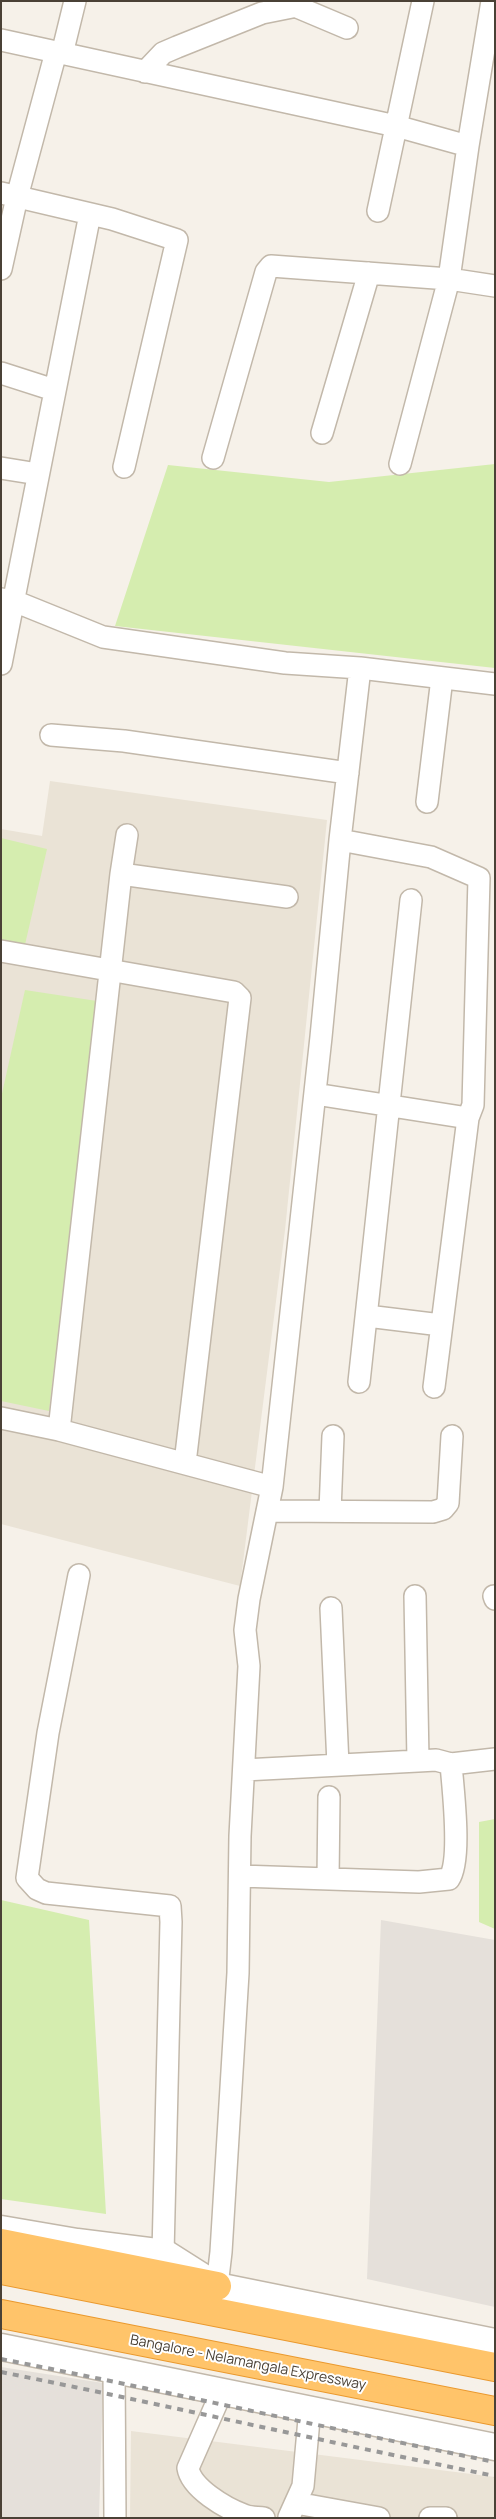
<!DOCTYPE html>
<html>
<head>
<meta charset="utf-8">
<style>
	body { margin:0 }
	#map { position:relative; width:496px; height:2519px; overflow:hidden; background:#f6f1e9; font-family:Manrope,sans-serif }
	canvas { display:block }
	.frame { position:absolute; inset:0; border:2px solid #4a4136; pointer-events:none }
</style>
</head>
<body>
<div id="map">
<canvas width="496" height="2519"></canvas>
<div class="frame"></div>
</div>
<script>
const ctx = document.querySelector('canvas').getContext('2d');
ctx.lineJoin = 'round';
function paint(path, color) { ctx.fillStyle = color; ctx.fill(path, 'evenodd'); }
function stroke(path, color, width, dash) { ctx.strokeStyle = color; ctx.lineWidth = width; ctx.lineCap = dash ? 'butt' : 'round'; ctx.setLineDash(dash || []); ctx.stroke(path); }
function drawText(font, color, halo, rows, align = 'center') {
  ctx.font = font + ' Manrope,sans-serif'; ctx.lineWidth = 4; ctx.setLineDash([]); ctx.textBaseline = 'middle'; ctx.strokeStyle = halo; ctx.fillStyle = color; for (const [text, x, y, turn = 0] of rows) {
    ctx.save(); ctx.translate(x, y); ctx.rotate((+turn || 0) * Math.PI / 180); ctx.textAlign = isNaN(turn) ? turn : align; if (halo) ctx.strokeText(text, 0, 0); ctx.fillText(text, 0, 0); ctx.restore();
  }
}
paint(new Path2D(`
	M 50,781 L 327,820 L 285,1230 L 240,1586 L 1,1524 L 1,829 L 42,836 Z
	M 131,2431 L 495,2477 L 495,2518 L 130,2518 Z`), '#eae3d6');
paint(new Path2D(`
	M 381,1920 L 495,1940 L 495,2307 L 367,2279 Z
	M 1,2367 L 103,2383 L 99,2518 L 1,2518 Z`), '#e5e0da');
paint(new Path2D(`
	M 495,464 L 495,668 L 115,626 L 168,465 L 329,482 Z
	M 1,838 L 47,849 L 24,949 L 1,943 Z
	M 25,990 L 97,1001 L 49,1411 L 1,1401 L 1,1098 Z
	M 495,1819 L 495,1929 L 479,1922 L 479,1822 Z
	M 1,1900 L 89,1920 L 106,2214 L 1,2199 Z`), '#d5edaf');
const minor = new Path2D(`
	M 283,1 L 347,28
	M 1,40 L 396,126 L 468,146
	M 62,54 L 75,1
	M 145,72 L 163,53 L 177,47 L 262,13 L 297,6 L 298,1
	M 1,193 L 112,219 L 177,240 L 124,467
	M 378,211 L 423,1
	M 1,269 L 17,197 L 56,52
	M 1,373 L 54,390
	M 322,433 L 369,273
	M 213,458 L 266,272 L 271,266 L 449,279 L 495,286
	M 400,464 L 449,279 L 468,146 L 492,1
	M 1,468 L 38,474
	M 1,599 L 14,601 L 103,637 L 285,663 L 360,668 L 495,684
	M 1,664 L 90,214
	M 51,735 L 124,741 L 348,773
	M 427,802 L 442,678
	M 340,840 L 431,857 L 479,878 L 473,1105 L 468,1118 L 434,1387
	M 121,874 L 127,835
	M 1,951 L 234,992 L 240,998 L 185,1463
	M 315,1094 L 468,1118
	M 367,1316 L 441,1325
	M 359,1382 L 411,900
	M 1,1418 L 59,1430 L 272,1487
	M 59,1430 L 121,874 L 287,897
	M 267,1511 L 433,1512 L 443,1509 L 448,1503 L 452,1436
	M 330,1511 L 333,1436
	M 79,1575 L 48,1733 L 27,1878 L 37,1889 L 46,1893 L 170,1906 L 171,1922 L 163,2253
	M 415,1596 L 418,1761
	M 494,1596 L 495,1599
	M 331,1608 L 338,1765
	M 244,1770 L 418,1761 L 436,1760 L 451,1764 L 495,1759
	M 240,1876 L 419,1882 L 449,1879 C 462,1860 453,1790 451,1764
	M 328,1879 L 329,1797
	M 217,2286 L 221,2252 L 238,1973 L 240,1836 L 249,1666 L 245,1630 L 249,1599 L 272,1487 L 321,1037 L 340,840 L 360,668
	M 114,2369 L 115,2518
	M 222,2391 L 188,2468 C 191,2488 225,2508 244,2515 C 250,2518 258,2517 264,2518
	M 296,2503 L 379,2518
	M 289,2517 L 303,2486 L 310,2408
	M 430,2518 L 446,2518`);
const tertiary = new Path2D(`
	M 1,2229 L 77,2242 L 165,2253 L 217,2286 L 495,2342
	M 1,2347 L 495,2447`);
const motorway = new Path2D(`
	M 1,2243 L 217,2286
	M 1,2270 L 495,2367
	M 1,2314 L 495,2411`);
stroke(minor, '#c2b8aa', 24);
stroke(tertiary, '#c2b8aa', 29);
stroke(motorway, '#ea992e', 30);
stroke(minor, '#fff', 21);
stroke(tertiary, '#fff', 26);
stroke(motorway, '#ffc46a', 28);
stroke(new Path2D(`
	M 1,2359 C 166,2391 330,2429 495,2462
	M 1,2372 C 166,2405 330,2443 495,2476`), '#989898', 4, [6, 6]);
drawText('14px', '#4a4136', '#fff', [
	["Bangalore - Nelamangala Expressway",248,2363,11]
]);
</script>
</body>
</html>
